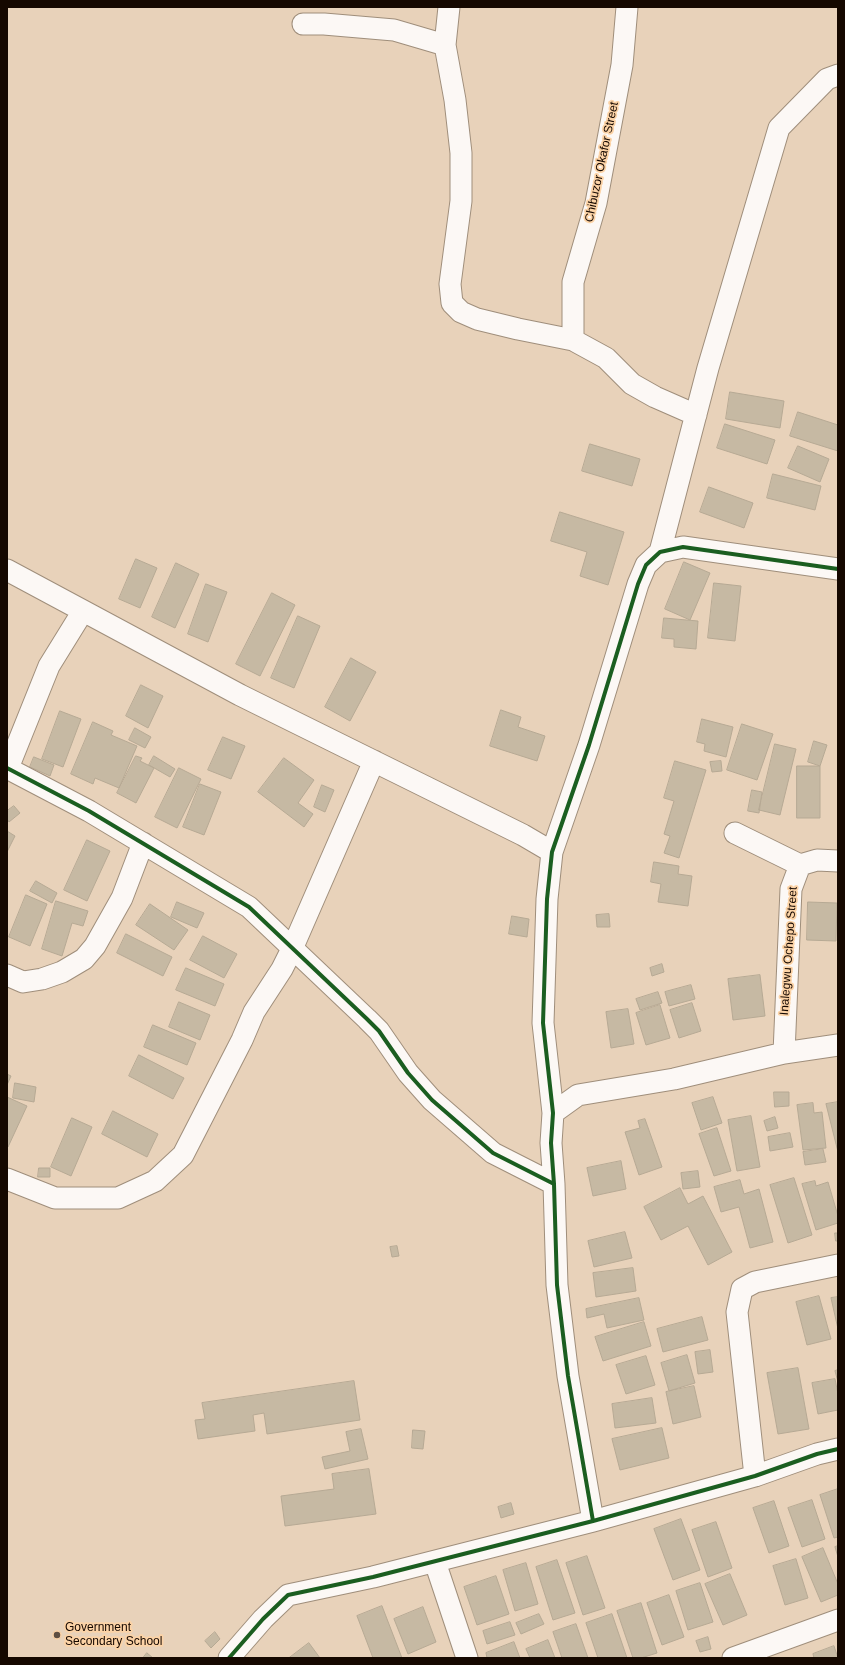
<!DOCTYPE html>
<html>
<head>
<meta charset="utf-8">
<style>
	body { margin:0 }
	#map { position:relative; width:845px; height:1665px; overflow:hidden; background:#e8d2ba; font-family:Arial,sans-serif }
	canvas { display:block }
	.frame { position:absolute; inset:0; border:8px solid #150800; pointer-events:none }
</style>
</head>
<body>
<div id="map">
<canvas width="845" height="1665"></canvas>
<div class="frame"></div>
</div>
<script>
const ctx = document.querySelector('canvas').getContext('2d');
ctx.lineJoin = 'round';
function paint(path, color) { ctx.fillStyle = color; ctx.fill(path, 'evenodd'); }
function stroke(path, color, width, dash) { ctx.strokeStyle = color; ctx.lineWidth = width; ctx.lineCap = dash ? 'butt' : 'round'; ctx.setLineDash(dash || []); ctx.stroke(path); }
function drawText(font, color, halo, rows, align = 'center') {
  ctx.font = font + ' Arial,sans-serif'; ctx.lineWidth = 3.5; ctx.setLineDash([]); ctx.textBaseline = 'middle'; ctx.strokeStyle = halo; ctx.fillStyle = color; for (const [text, x, y, turn = 0] of rows) {
    ctx.save(); ctx.translate(x, y); ctx.rotate((+turn || 0) * Math.PI / 180); ctx.textAlign = isNaN(turn) ? turn : align; if (halo) ctx.strokeText(text, 0, 0); ctx.fillText(text, 0, 0); ctx.restore();
  }
}
const building = new Path2D(`
	M 730,392 L 784,401 L 780,428 L 726,419 Z
	M 798,412 L 838,425 L 838,451 L 790,436 Z
	M 725,424 L 775,440 L 767,464 L 717,448 Z
	M 590,444 L 640,459 L 632,486 L 582,471 Z
	M 798,446 L 829,459 L 820,482 L 788,468 Z
	M 773,474 L 821,486 L 815,510 L 767,498 Z
	M 709,487 L 753,503 L 744,528 L 700,512 Z
	M 560,512 L 624,532 L 608,585 L 580,576 L 587,552 L 551,541 Z
	M 136,559 L 157,568 L 140,608 L 119,599 Z
	M 684,562 L 710,573 L 690,620 L 665,609 Z
	M 176,563 L 199,574 L 175,628 L 152,617 Z
	M 714,583 L 741,586 L 735,641 L 708,638 Z
	M 206,584 L 227,592 L 208,642 L 188,634 Z
	M 272,593 L 295,605 L 260,676 L 236,664 Z
	M 298,616 L 320,626 L 294,688 L 271,678 Z
	M 664,618 L 698,621 L 696,649 L 674,647 L 674,639 L 662,638 Z
	M 351,658 L 376,672 L 350,721 L 325,707 Z
	M 141,685 L 163,696 L 148,728 L 126,716 Z
	M 501,710 L 521,717 L 518,727 L 545,736 L 537,761 L 490,746 Z
	M 60,711 L 81,719 L 63,767 L 42,759 Z
	M 702,719 L 733,727 L 726,757 L 704,751 L 705,744 L 697,742 Z
	M 93,722 L 113,731 L 111,735 L 137,746 L 119,788 L 95,778 L 93,784 L 71,774 Z
	M 742,724 L 773,734 L 757,780 L 727,770 Z
	M 135,728 L 151,737 L 145,748 L 129,740 Z
	M 223,737 L 245,746 L 231,779 L 208,770 Z
	M 814,741 L 827,745 L 820,766 L 808,762 Z
	M 775,744 L 796,749 L 780,815 L 759,810 Z
	M 136,756 L 142,758 L 140,761 L 154,768 L 136,803 L 117,793 Z
	M 154,756 L 175,769 L 170,777 L 149,765 Z
	M 34,757 L 54,765 L 50,776 L 30,767 Z
	M 284,758 L 314,780 L 298,803 L 313,814 L 304,827 L 258,792 Z
	M 675,761 L 706,770 L 679,858 L 664,853 L 670,836 L 664,834 L 674,801 L 664,798 Z
	M 721,761 L 722,771 L 712,772 L 710,762 Z
	M 797,766 L 820,766 L 820,818 L 797,818 Z
	M 179,768 L 201,779 L 177,828 L 155,817 Z
	M 200,784 L 221,792 L 204,835 L 183,827 Z
	M 322,785 L 334,790 L 325,812 L 314,807 Z
	M 752,790 L 762,792 L 759,813 L 748,811 Z
	M 14,806 L 20,813 L 9,822 L 7,819 L 7,811 Z
	M 7,831 L 15,836 L 7,852 Z
	M 87,840 L 110,851 L 87,901 L 64,890 Z
	M 654,862 L 679,866 L 678,874 L 692,876 L 688,906 L 658,902 L 661,884 L 651,882 Z
	M 36,881 L 57,893 L 52,903 L 30,891 Z
	M 26,895 L 47,904 L 30,946 L 9,937 Z
	M 56,901 L 88,911 L 83,926 L 72,923 L 62,956 L 42,949 Z
	M 177,902 L 204,913 L 197,928 L 171,917 Z
	M 808,902 L 837,903 L 836,941 L 807,940 Z
	M 150,904 L 188,930 L 174,950 L 136,925 Z
	M 609,914 L 610,927 L 597,927 L 596,915 Z
	M 512,916 L 529,919 L 527,937 L 509,934 Z
	M 126,934 L 172,957 L 163,976 L 117,953 Z
	M 203,936 L 237,954 L 224,978 L 190,960 Z
	M 662,964 L 664,972 L 652,976 L 650,968 Z
	M 186,968 L 224,984 L 215,1006 L 176,990 Z
	M 760,975 L 765,1016 L 733,1020 L 728,979 Z
	M 691,985 L 695,999 L 669,1006 L 665,992 Z
	M 658,992 L 662,1003 L 640,1010 L 636,999 Z
	M 179,1002 L 210,1015 L 200,1040 L 169,1027 Z
	M 692,1003 L 701,1031 L 679,1038 L 670,1010 Z
	M 660,1005 L 670,1038 L 646,1045 L 636,1013 Z
	M 628,1009 L 634,1044 L 611,1048 L 606,1012 Z
	M 153,1025 L 196,1043 L 187,1065 L 144,1047 Z
	M 139,1055 L 184,1078 L 173,1099 L 129,1076 Z
	M 7,1074 L 11,1076 L 7,1085 Z
	M 15,1083 L 36,1087 L 34,1102 L 13,1098 Z
	M 774,1092 L 789,1092 L 789,1106 L 775,1107 Z
	M 7,1097 L 27,1106 L 8,1147 L 7,1147 Z
	M 713,1097 L 722,1123 L 701,1130 L 692,1103 Z
	M 838,1102 L 838,1152 L 826,1104 Z
	M 813,1103 L 814,1113 L 822,1112 L 826,1148 L 803,1150 L 797,1105 Z
	M 113,1111 L 158,1134 L 147,1157 L 102,1134 Z
	M 751,1116 L 760,1167 L 737,1171 L 728,1120 Z
	M 775,1117 L 778,1128 L 767,1131 L 764,1121 Z
	M 72,1118 L 92,1127 L 71,1176 L 51,1167 Z
	M 645,1119 L 662,1167 L 639,1175 L 625,1132 L 640,1128 L 638,1121 Z
	M 717,1128 L 731,1171 L 714,1176 L 699,1134 Z
	M 790,1133 L 793,1147 L 770,1151 L 768,1137 Z
	M 823,1149 L 826,1162 L 805,1165 L 803,1152 Z
	M 621,1161 L 626,1189 L 593,1196 L 587,1168 Z
	M 39,1168 L 50,1168 L 50,1177 L 38,1177 Z
	M 698,1171 L 700,1187 L 683,1189 L 681,1173 Z
	M 794,1178 L 812,1235 L 788,1243 L 770,1185 Z
	M 740,1180 L 744,1194 L 759,1189 L 773,1242 L 750,1248 L 739,1207 L 721,1212 L 714,1187 Z
	M 815,1181 L 816,1186 L 828,1182 L 838,1216 L 838,1223 L 816,1230 L 802,1184 Z
	M 680,1188 L 688,1204 L 703,1196 L 732,1252 L 708,1265 L 688,1226 L 661,1240 L 644,1207 Z
	M 625,1232 L 632,1258 L 594,1267 L 588,1241 Z
	M 835,1233 L 838,1233 L 838,1241 L 836,1241 Z
	M 397,1246 L 399,1256 L 392,1257 L 390,1247 Z
	M 633,1268 L 636,1291 L 596,1297 L 593,1273 Z
	M 819,1296 L 831,1339 L 807,1345 L 796,1302 Z
	M 838,1297 L 838,1329 L 831,1298 Z
	M 639,1298 L 644,1320 L 607,1328 L 604,1314 L 587,1318 L 586,1309 Z
	M 702,1317 L 708,1340 L 663,1352 L 657,1329 Z
	M 644,1322 L 651,1346 L 603,1361 L 595,1337 Z
	M 710,1350 L 713,1372 L 698,1374 L 695,1352 Z
	M 687,1355 L 695,1383 L 669,1391 L 661,1363 Z
	M 646,1356 L 655,1385 L 626,1394 L 616,1365 Z
	M 798,1368 L 809,1429 L 778,1434 L 767,1373 Z
	M 838,1370 L 838,1382 L 835,1371 Z
	M 835,1379 L 838,1394 L 838,1410 L 818,1414 L 812,1383 Z
	M 354,1381 L 360,1420 L 267,1434 L 264,1413 L 253,1415 L 255,1431 L 198,1439 L 195,1420 L 205,1419 L 202,1403 Z
	M 694,1386 L 701,1417 L 673,1424 L 666,1392 Z
	M 652,1398 L 656,1423 L 615,1428 L 612,1404 Z
	M 662,1428 L 669,1458 L 620,1470 L 612,1439 Z
	M 361,1429 L 368,1459 L 325,1469 L 322,1457 L 350,1451 L 346,1432 Z
	M 413,1430 L 425,1431 L 423,1449 L 412,1448 Z
	M 369,1469 L 376,1514 L 285,1526 L 281,1496 L 334,1489 L 332,1474 Z
	M 838,1489 L 838,1537 L 834,1538 L 820,1495 Z
	M 812,1500 L 825,1539 L 802,1547 L 788,1508 Z
	M 774,1501 L 789,1546 L 769,1553 L 753,1508 Z
	M 511,1503 L 514,1514 L 501,1518 L 498,1507 Z
	M 681,1519 L 700,1570 L 673,1580 L 654,1529 Z
	M 716,1522 L 732,1568 L 708,1577 L 692,1530 Z
	M 838,1546 L 838,1557 L 835,1547 Z
	M 823,1548 L 838,1584 L 838,1595 L 821,1602 L 802,1557 Z
	M 587,1556 L 605,1608 L 583,1615 L 566,1563 Z
	M 796,1559 L 808,1598 L 785,1605 L 773,1566 Z
	M 557,1560 L 575,1613 L 553,1620 L 536,1567 Z
	M 526,1563 L 538,1604 L 515,1611 L 503,1570 Z
	M 730,1574 L 747,1615 L 723,1625 L 705,1584 Z
	M 496,1576 L 509,1614 L 477,1625 L 464,1587 Z
	M 700,1583 L 713,1622 L 688,1630 L 676,1591 Z
	M 669,1595 L 684,1637 L 662,1645 L 647,1603 Z
	M 641,1603 L 657,1653 L 641,1658 L 633,1658 L 617,1611 Z
	M 382,1606 L 402,1658 L 373,1658 L 357,1616 Z
	M 423,1607 L 436,1642 L 408,1654 L 394,1619 Z
	M 539,1614 L 544,1624 L 521,1634 L 516,1623 Z
	M 612,1614 L 627,1658 L 598,1658 L 586,1623 Z
	M 510,1622 L 515,1635 L 487,1644 L 483,1631 Z
	M 576,1624 L 588,1658 L 562,1658 L 553,1632 Z
	M 215,1632 L 220,1639 L 211,1648 L 205,1641 Z
	M 708,1637 L 711,1649 L 700,1652 L 696,1641 Z
	M 548,1640 L 555,1658 L 530,1658 L 526,1649 Z
	M 514,1642 L 520,1658 L 487,1658 L 486,1653 Z
	M 309,1643 L 320,1658 L 289,1658 Z
	M 834,1646 L 838,1658 L 814,1658 L 813,1654 Z
	M 147,1653 L 153,1658 L 143,1658 Z`);
paint(building, '#c6b9a3');
stroke(building, '#b6a994', 1);
const minor = new Path2D(`
	M 449,7 L 445,45 L 455,100 L 461,153 L 461,201 L 450,284 L 452,303 L 461,312 L 477,319 L 518,329 L 573,340 L 606,358 L 632,384 L 655,397 L 696,415
	M 303,24 L 324,24 L 394,30 L 445,45
	M 573,340 L 573,282 L 596,203 L 622,65 L 627,7
	M 660,552 L 708,368 L 779,128 L 827,79 L 838,75
	M 7,570 L 240,695 L 523,835 L 552,852
	M 7,768 L 89,811 L 249,907 L 367,1019 L 379,1031 L 408,1073 L 432,1100 L 493,1153 L 554,1184
	M 8,768 L 49,666 L 83,611
	M 735,833 L 800,865
	M 7,975 L 23,982 L 42,979 L 62,972 L 84,959 L 95,946 L 122,898 L 143,843
	M 784,1053 L 791,889 L 800,865 L 817,860 L 838,861
	M 553,1113 L 578,1095 L 674,1079 L 784,1053 L 838,1045
	M 7,1179 L 55,1198 L 118,1198 L 155,1181 L 183,1155 L 242,1040 L 254,1012 L 282,969 L 292,949 L 374,761
	M 755,1476 L 737,1312 L 742,1289 L 755,1282 L 838,1265
	M 593,1521 L 568,1376 L 557,1285 L 554,1184 L 551,1143 L 553,1113 L 543,1023 L 547,899 L 552,852 L 589,745 L 638,584 L 646,565 L 660,552 L 683,547 L 838,569
	M 435,1562 L 467,1658
	M 229,1658 L 263,1619 L 288,1595 L 373,1577 L 593,1521 L 755,1476 L 817,1454 L 838,1449
	M 733,1658 L 838,1620`);
stroke(minor, '#9f8e7b', 23);
stroke(minor, '#fcf8f5', 21);
stroke(new Path2D(`
	M 7,768 L 89,811 L 249,907 L 367,1019 L 379,1031 L 408,1073 L 432,1100 L 493,1153 L 554,1184
	M 593,1521 L 568,1376 L 557,1285 L 554,1184 L 551,1143 L 553,1113 L 543,1023 L 547,899 L 552,852 L 589,745 L 638,584 L 646,565 L 660,552 L 683,547 L 838,569
	M 229,1658 L 263,1619 L 288,1595 L 373,1577 L 593,1521 L 755,1476 L 817,1454 L 838,1449`), '#1b5e20', 4);
for (const [x, y, r, color] of [
	[57,1635,4,"#5f4f41"]
]) { const dot = new Path2D(); dot.arc(x, y, r, 0, 2 * Math.PI); ctx.fillStyle = color; ctx.fill(dot); stroke(dot, '#fcd3a6', 1.5); }
drawText('12px', '#150800', '#fcd3a6', [
	["Chibuzor Okafor Street",602,162,-78],
	["Inalegwu Ochepo Street",789,951,-86]
]);
drawText('12px', '#150800', '#fcd3a6', [
	["Government",65,1628],
	["Secondary School",65,1642]
], 'left');
</script>
</body>
</html>
